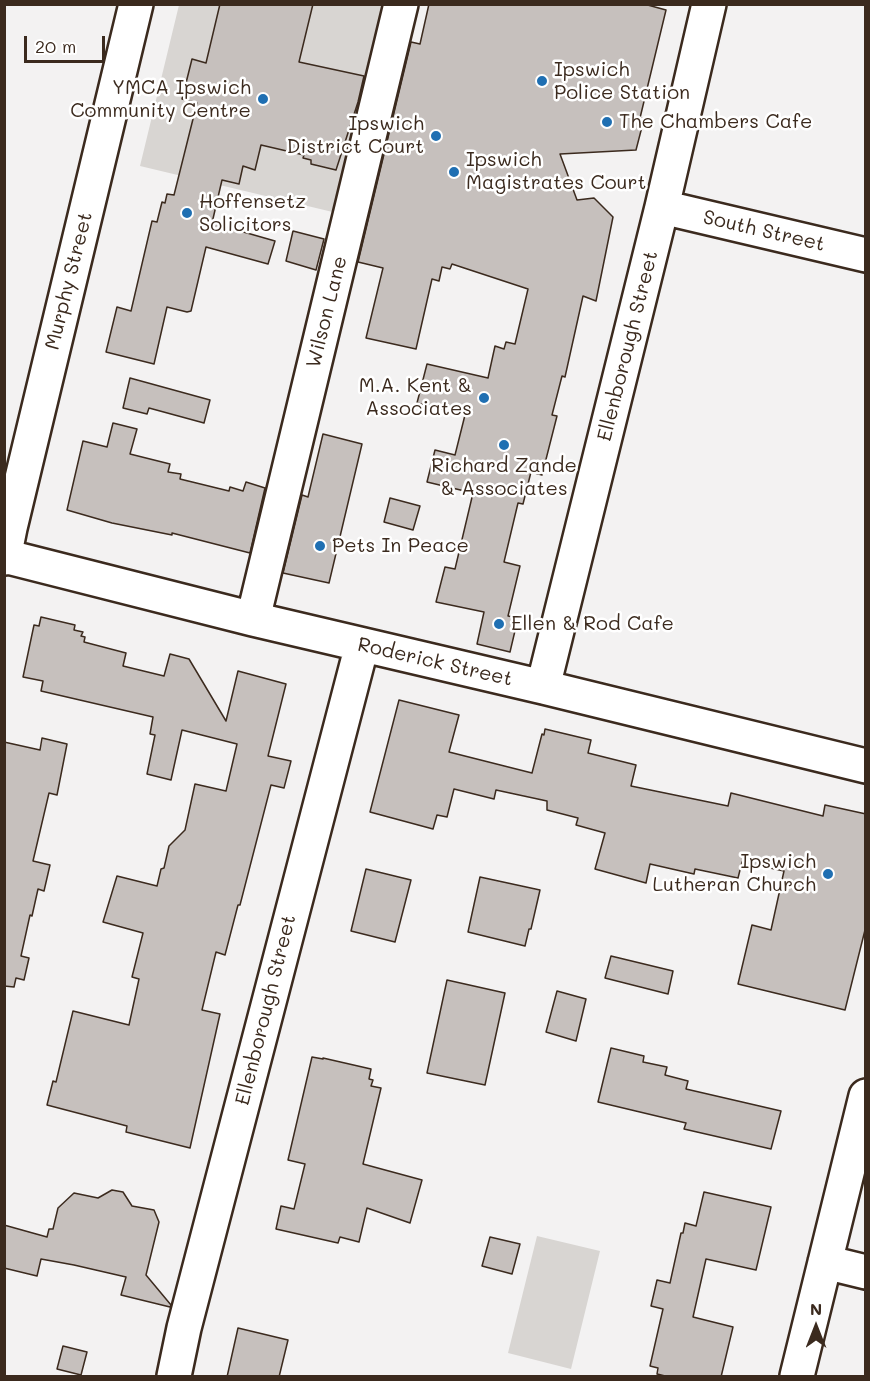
<!DOCTYPE html>
<html>
<head>
<meta charset="utf-8">
<style>
	body { margin:0 }
	#map { position:relative; width:870px; height:1381px; overflow:hidden; background:#f3f2f2; font-family:Mali,sans-serif }
	canvas { display:block }
	.frame { position:absolute; inset:0; border:6px solid #3b2a1e; pointer-events:none }
	.north { position:absolute; left:786px; top:1297px; width:60px; height:60px; -webkit-text-stroke:4px #fff; paint-order:stroke; rotate:0deg; font-size:16px; font-weight:700; line-height:24px; text-align:center; color:#3b2a1e }
	.north::after { content:''; display:block; margin:auto; width:21px; height:27px; background:#3b2a1e; clip-path:polygon(50% 0,100% 100%,50% 72%,0 100%) }
	.scale { position:absolute; left:24px; top:36px; width:81px; height:27px; box-sizing:border-box; border:3px solid #3b2a1e; border-top:0; padding-left:8px; font-size:18px; line-height:21px; white-space:nowrap; color:#3b2a1e; -webkit-text-stroke:4px #fff; paint-order:stroke }
</style>
</head>
<body>
<div id="map">
<canvas width="870" height="1381"></canvas>
<div class="frame"></div>
<div class="north">N</div>
<div class="scale">20 m</div>
</div>
<script>
const ctx = document.querySelector('canvas').getContext('2d');
ctx.lineJoin = 'round';
function paint(path, color) { ctx.fillStyle = color; ctx.fill(path, 'evenodd'); }
function stroke(path, color, width, dash) { ctx.strokeStyle = color; ctx.lineWidth = width; ctx.lineCap = dash ? 'butt' : 'round'; ctx.setLineDash(dash || []); ctx.stroke(path); }
function drawText(font, color, halo, rows, align = 'center') {
  ctx.font = font + ' Mali,sans-serif'; ctx.lineWidth = 5; ctx.setLineDash([]); ctx.textBaseline = 'middle'; ctx.strokeStyle = halo; ctx.fillStyle = color; for (const [text, x, y, turn = 0] of rows) {
    ctx.save(); ctx.translate(x, y); ctx.rotate((+turn || 0) * Math.PI / 180); ctx.textAlign = isNaN(turn) ? turn : align; if (halo) ctx.strokeText(text, 0, 0); ctx.fillText(text, 0, 0); ctx.restore();
  }
}
paint(new Path2D(`
	M 179,5 L 391,5 L 341,214 L 140,166 Z
	M 537,1236 L 600,1251 L 571,1369 L 508,1353 Z`), '#d8d5d2');
const building = new Path2D(`
	M 220,4 L 313,4 L 299,62 L 364,76 L 358,102 L 336,170 L 311,164 L 311,160 L 303,158 L 304,155 L 261,145 L 255,170 L 243,166 L 239,184 L 222,180 L 212,223 L 275,241 L 268,264 L 206,247 L 191,311 L 187,312 L 167,307 L 154,364 L 106,352 L 117,307 L 131,311 L 152,221 L 157,222 L 162,202 L 165,203 L 167,194 L 174,195 L 197,103 L 182,99 L 192,59 L 206,63 Z
	M 429,4 L 644,4 L 666,10 L 640,118 L 644,119 L 636,150 L 560,154 L 577,200 L 594,198 L 613,217 L 596,301 L 583,296 L 565,377 L 562,376 L 552,415 L 557,416 L 542,475 L 531,472 L 523,504 L 518,503 L 504,562 L 520,566 L 508,616 L 518,618 L 510,652 L 477,644 L 484,612 L 436,602 L 445,567 L 455,569 L 473,493 L 427,482 L 435,450 L 455,455 L 465,415 L 417,403 L 427,364 L 488,378 L 495,346 L 504,349 L 506,342 L 515,344 L 528,289 L 452,264 L 450,269 L 442,267 L 439,281 L 432,279 L 416,349 L 366,338 L 383,268 L 358,262 L 411,42 L 420,44 Z
	M 293,231 L 324,239 L 316,270 L 286,261 Z
	M 130,378 L 210,400 L 204,423 L 149,408 L 147,414 L 123,408 Z
	M 113,423 L 137,429 L 130,454 L 170,464 L 168,472 L 181,474 L 180,479 L 229,491 L 230,487 L 243,491 L 246,482 L 265,488 L 250,553 L 172,533 L 172,535 L 112,523 L 67,510 L 83,441 L 107,447 Z
	M 323,434 L 362,444 L 329,583 L 283,573 L 302,495 L 308,497 Z
	M 390,498 L 420,506 L 413,530 L 384,522 Z
	M 41,617 L 75,625 L 74,630 L 83,632 L 81,636 L 85,637 L 84,642 L 126,653 L 123,666 L 164,676 L 170,654 L 189,659 L 226,721 L 238,671 L 286,684 L 268,756 L 291,761 L 284,788 L 271,785 L 240,905 L 238,905 L 225,955 L 216,952 L 202,1010 L 220,1014 L 190,1148 L 126,1132 L 127,1126 L 47,1105 L 53,1081 L 56,1082 L 73,1011 L 129,1025 L 139,979 L 132,977 L 143,933 L 103,922 L 117,876 L 157,886 L 161,869 L 164,868 L 169,846 L 185,830 L 195,784 L 226,791 L 237,744 L 182,730 L 171,780 L 147,774 L 155,735 L 150,734 L 153,717 L 41,691 L 43,681 L 23,677 L 34,625 L 39,626 Z
	M 399,700 L 459,715 L 449,752 L 532,773 L 542,734 L 544,735 L 545,729 L 591,740 L 588,753 L 636,765 L 631,786 L 728,806 L 731,793 L 823,816 L 825,805 L 866,814 L 866,926 L 845,1010 L 738,984 L 752,925 L 771,930 L 784,871 L 742,862 L 738,878 L 695,869 L 694,874 L 650,864 L 646,883 L 595,869 L 605,833 L 576,825 L 578,818 L 547,810 L 547,801 L 496,790 L 494,799 L 454,789 L 447,817 L 437,815 L 433,829 L 370,812 Z
	M 42,738 L 67,744 L 57,795 L 49,793 L 33,861 L 50,865 L 44,891 L 38,889 L 32,916 L 30,915 L 21,956 L 29,958 L 24,980 L 16,978 L 14,987 L 4,986 L 4,742 L 40,750 Z
	M 366,869 L 411,880 L 395,942 L 351,931 Z
	M 480,877 L 540,890 L 531,929 L 529,929 L 525,946 L 468,932 Z
	M 611,956 L 673,971 L 668,994 L 605,978 Z
	M 447,980 L 505,993 L 485,1085 L 427,1073 Z
	M 557,991 L 586,999 L 576,1041 L 546,1032 Z
	M 611,1048 L 644,1056 L 643,1062 L 667,1067 L 665,1075 L 688,1081 L 686,1089 L 781,1111 L 771,1149 L 684,1129 L 686,1123 L 598,1102 Z
	M 312,1057 L 323,1059 L 323,1058 L 371,1069 L 369,1079 L 373,1080 L 371,1086 L 381,1088 L 363,1164 L 422,1180 L 410,1223 L 367,1208 L 359,1242 L 340,1237 L 338,1243 L 276,1229 L 281,1206 L 294,1209 L 305,1164 L 288,1160 Z
	M 112,1190 L 123,1192 L 132,1206 L 154,1210 L 159,1222 L 146,1275 L 171,1305 L 170,1307 L 121,1295 L 126,1277 L 74,1265 L 41,1259 L 37,1276 L 4,1268 L 4,1225 L 47,1237 L 49,1229 L 53,1229 L 58,1208 L 74,1193 L 98,1198 Z
	M 704,1192 L 771,1207 L 756,1270 L 706,1259 L 693,1317 L 733,1327 L 721,1377 L 669,1377 L 657,1374 L 658,1368 L 650,1366 L 663,1309 L 651,1306 L 657,1280 L 670,1283 L 681,1233 L 683,1233 L 685,1223 L 696,1226 Z
	M 490,1237 L 520,1244 L 512,1274 L 482,1266 Z
	M 238,1328 L 288,1340 L 279,1377 L 227,1377 Z
	M 63,1346 L 87,1352 L 81,1375 L 57,1369 Z`);
paint(building, '#c6c0bd');
stroke(building, '#3b2a1e', 1.5);
const minor = new Path2D(`
	M 662,207 L 866,255
	M 4,556 L 253,619 L 543,687 L 866,766
	M 4,558 L 10,528 L 136,4
	M 253,619 L 401,4
	M 543,687 L 662,207 L 709,4
	M 825,1262 L 866,1272
	M 174,1376 L 184,1328 L 362,645
	M 797,1376 L 866,1096`);
stroke(minor, '#3b2a1e', 38);
stroke(minor, '#fff', 33);
for (const [x, y, r, color] of [
	[542,81,6,"#1f6fb2"],
	[263,99,6,"#1f6fb2"],
	[607,122,6,"#1f6fb2"],
	[436,136,6,"#1f6fb2"],
	[454,172,6,"#1f6fb2"],
	[187,213,6,"#1f6fb2"],
	[484,398,6,"#1f6fb2"],
	[504,445,6,"#1f6fb2"],
	[320,546,6,"#1f6fb2"],
	[499,624,6,"#1f6fb2"],
	[828,874,6,"#1f6fb2"]
]) { const dot = new Path2D(); dot.arc(x, y, r, 0, 2 * Math.PI); ctx.fillStyle = color; ctx.fill(dot); stroke(dot, '#fff', 2); }
drawText('20px', '#3b2a1e', '#fff', [
	["Ipswich",554,70],
	["Police Station",554,93],
	["YMCA Ipswich",251,88,"right"],
	["Community Centre",251,111,"right"],
	["The Chambers Cafe",619,122],
	["Ipswich",424,124,"right"],
	["District Court",424,147,"right"],
	["Ipswich",466,160],
	["Magistrates Court",466,183],
	["Hoffensetz",199,202],
	["Solicitors",199,225],
	["M.A. Kent &",472,386,"right"],
	["Associates",472,409,"right"],
	["Richard Zande",504,466,"center"],
	["& Associates",504,489,"center"],
	["Pets In Peace",332,546],
	["Ellen & Rod Cafe",511,624],
	["Ipswich",816,862,"right"],
	["Lutheran Church",816,885,"right"]
], 'left');
drawText('20px', '#3b2a1e', '#fff', [
	["South Street",764,231,13],
	["Murphy Street",69,281,-76],
	["Wilson Lane",327,312,-76],
	["Ellenborough Street",628,346,-76],
	["Roderick Street",435,662,13],
	["Ellenborough Street",266,1010,-76]
]);
</script>
</body>
</html>
